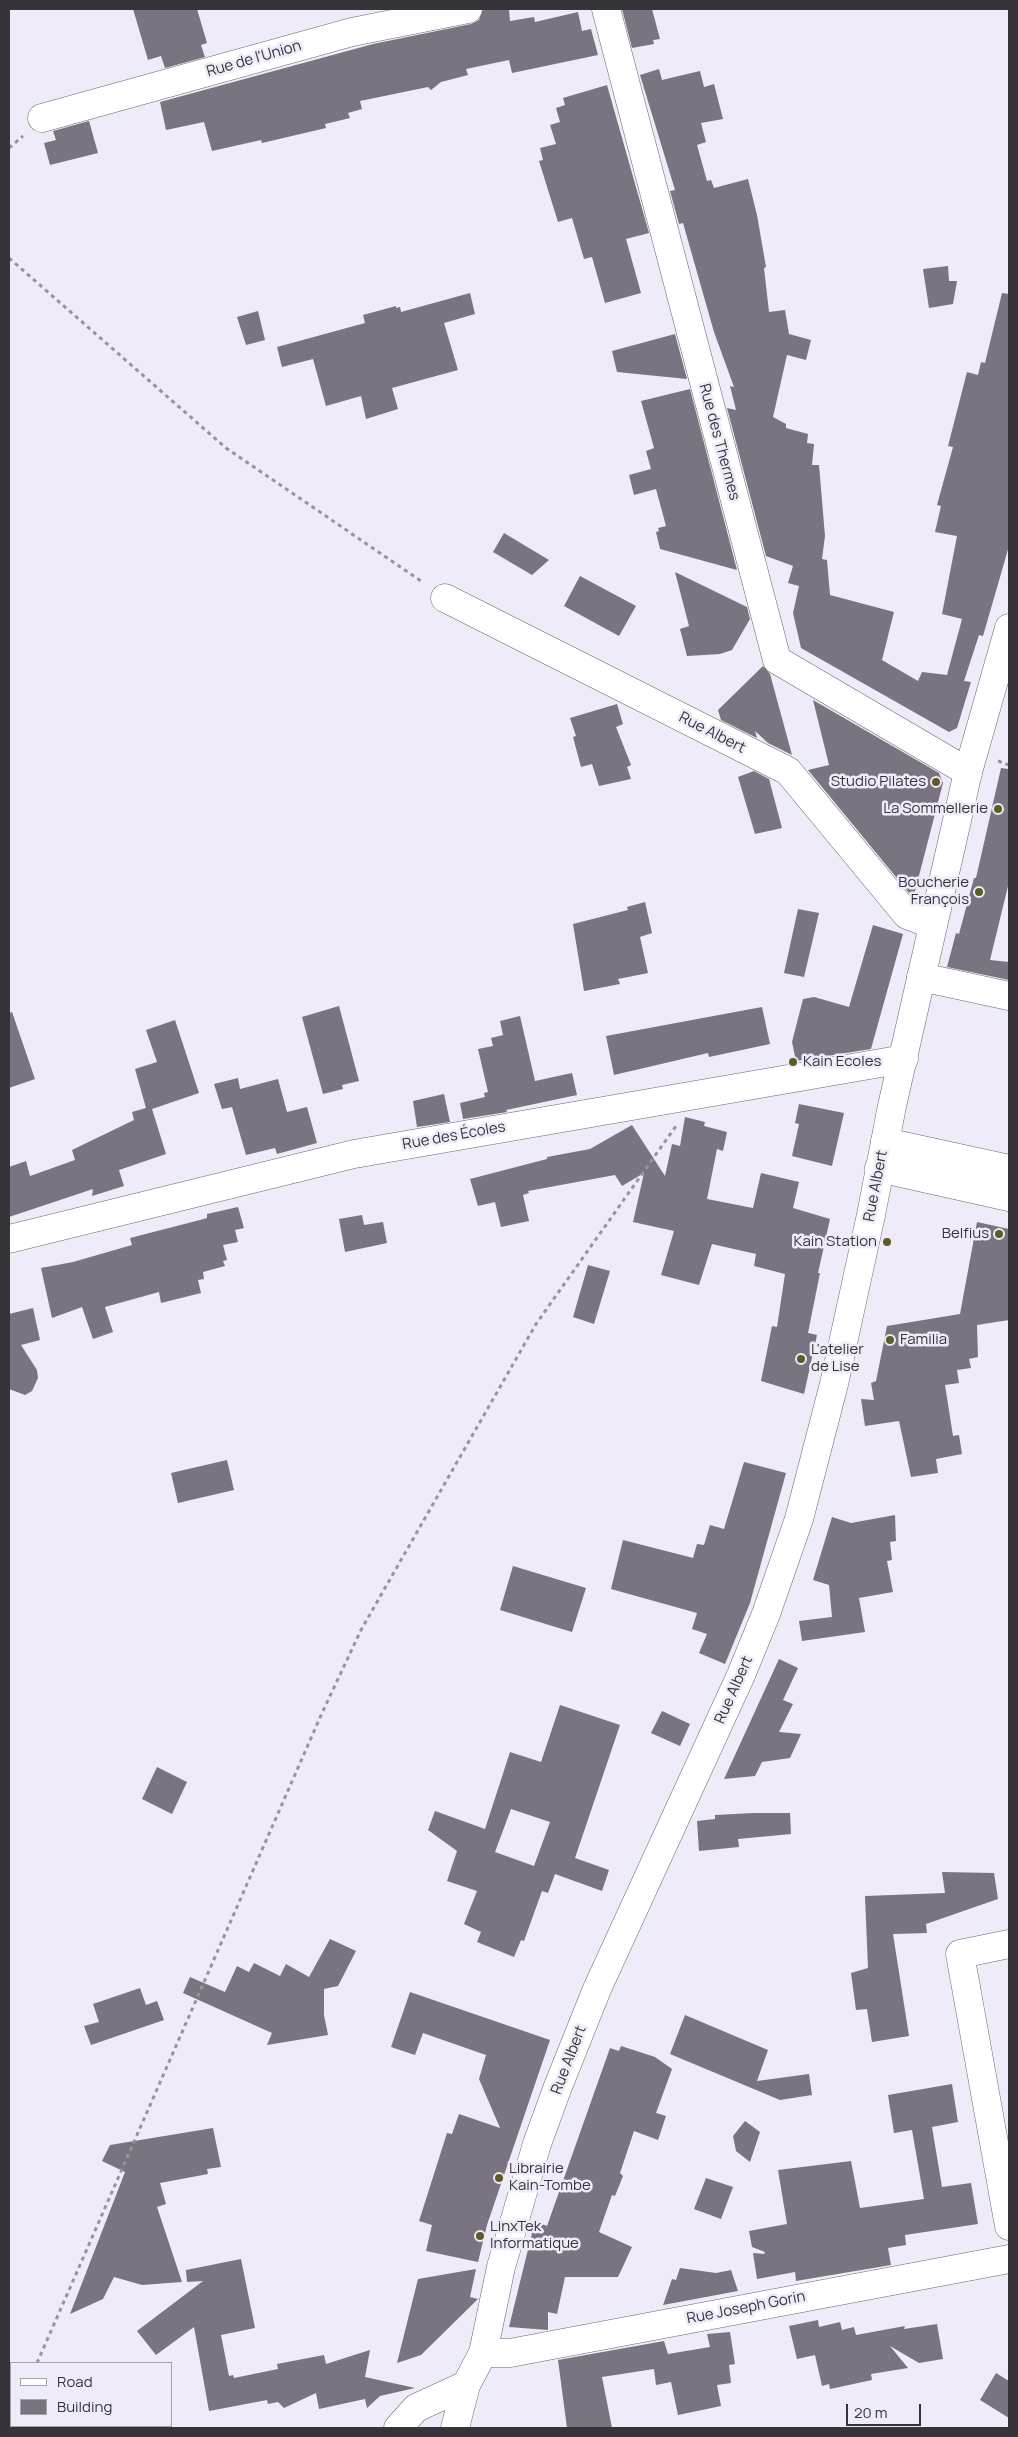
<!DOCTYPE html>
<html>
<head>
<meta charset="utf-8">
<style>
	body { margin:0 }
	#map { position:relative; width:1018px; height:2437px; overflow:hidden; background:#f0ebf8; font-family:Manrope,sans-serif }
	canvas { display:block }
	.frame { position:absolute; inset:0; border:10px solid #363439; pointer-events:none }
	.legend { position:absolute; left:10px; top:2362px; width:162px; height:65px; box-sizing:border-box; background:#f0ebf8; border:1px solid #a6a2ac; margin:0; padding:6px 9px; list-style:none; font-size:15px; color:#363439 }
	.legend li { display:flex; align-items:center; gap:10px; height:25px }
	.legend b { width:25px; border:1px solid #a6a2ac }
	.scale { position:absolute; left:846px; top:2404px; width:75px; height:22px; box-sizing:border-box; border:2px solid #363439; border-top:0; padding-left:6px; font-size:15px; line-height:18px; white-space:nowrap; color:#363439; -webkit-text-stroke:4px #f0ebf8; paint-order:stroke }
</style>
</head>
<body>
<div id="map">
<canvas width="1018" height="2437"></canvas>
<div class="frame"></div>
<ul class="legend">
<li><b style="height:6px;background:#fff"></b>Road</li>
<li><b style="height:14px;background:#797480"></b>Building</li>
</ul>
<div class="scale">20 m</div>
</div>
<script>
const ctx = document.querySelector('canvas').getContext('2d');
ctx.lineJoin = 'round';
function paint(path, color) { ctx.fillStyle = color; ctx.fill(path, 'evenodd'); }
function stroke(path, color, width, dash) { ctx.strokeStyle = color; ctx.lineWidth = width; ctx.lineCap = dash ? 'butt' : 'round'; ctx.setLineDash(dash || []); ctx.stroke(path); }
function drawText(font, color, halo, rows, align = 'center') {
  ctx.font = font + ' Manrope,sans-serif'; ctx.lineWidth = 5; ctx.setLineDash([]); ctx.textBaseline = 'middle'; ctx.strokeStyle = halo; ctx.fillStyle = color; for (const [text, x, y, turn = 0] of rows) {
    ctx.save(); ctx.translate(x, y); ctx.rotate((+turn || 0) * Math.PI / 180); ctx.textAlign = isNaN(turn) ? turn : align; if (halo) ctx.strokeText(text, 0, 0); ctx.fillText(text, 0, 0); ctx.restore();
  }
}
paint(new Path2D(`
	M 133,9 L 197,9 L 207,43 L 201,45 L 205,57 L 165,68 L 161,56 L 148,60 Z
	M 483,9 L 509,9 L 510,21 L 534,17 L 535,22 L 578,12 L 582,31 L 591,29 L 598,55 L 512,73 L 509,60 L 466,69 L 468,75 L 441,82 L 431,90 L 428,87 L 360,101 L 362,109 L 348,113 L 350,118 L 325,124 L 326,128 L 262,143 L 261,140 L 212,151 L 204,122 L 166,130 L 160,102 L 373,44 L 471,24 L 479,20 Z
	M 622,9 L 652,9 L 660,39 L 653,40 L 654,44 L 632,48 Z
	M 659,69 L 662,80 L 700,71 L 704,87 L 714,84 L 723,119 L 701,123 L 706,142 L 697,145 L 707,181 L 711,180 L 714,188 L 748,179 L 757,215 L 766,267 L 764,268 L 769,312 L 785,310 L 789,334 L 811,340 L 806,360 L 787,355 L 773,417 L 786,424 L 786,428 L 808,434 L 807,443 L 814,444 L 812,465 L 819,465 L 825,536 L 822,559 L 827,560 L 830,595 L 894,612 L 882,660 L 918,681 L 922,672 L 947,675 L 962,619 L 942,614 L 957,536 L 935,532 L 941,506 L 937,505 L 953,447 L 948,446 L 967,372 L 978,375 L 981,362 L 985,363 L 1002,293 L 1009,294 L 1009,546 L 983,636 L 979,635 L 964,681 L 971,682 L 957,728 L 949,732 L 801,648 L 793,613 L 799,586 L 788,583 L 793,566 L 766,556 L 727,408 L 736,410 L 730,386 L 734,387 L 714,332 L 683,223 L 679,224 L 670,191 L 675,190 L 640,75 Z
	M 607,85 L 649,233 L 626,239 L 641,293 L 605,303 L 592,257 L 584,259 L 572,218 L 558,222 L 539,161 L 543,160 L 540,148 L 556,144 L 550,125 L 560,122 L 556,108 L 565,105 L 563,98 Z
	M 89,121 L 98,153 L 50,165 L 44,143 L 56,140 L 53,131 Z
	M 948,266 L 949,281 L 957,281 L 953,304 L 929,308 L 923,269 Z
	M 470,293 L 475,314 L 444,323 L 458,370 L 392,388 L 398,409 L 366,419 L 361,396 L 326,406 L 313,359 L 282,367 L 277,347 L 365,323 L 363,315 L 396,306 L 396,308 L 400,307 L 401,312 Z
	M 258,311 L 265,340 L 246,345 L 237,317 Z
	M 675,334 L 687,379 L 617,372 L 612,351 Z
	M 690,389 L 737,570 L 660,549 L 656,532 L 659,531 L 658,528 L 666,526 L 656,489 L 634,495 L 629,475 L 651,469 L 646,451 L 654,448 L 641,401 Z
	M 504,533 L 549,560 L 532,575 L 493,552 Z
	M 675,572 L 747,607 L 750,619 L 732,650 L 720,654 L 687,656 L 680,629 L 689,626 Z
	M 580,576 L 636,606 L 619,636 L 564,606 Z
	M 763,666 L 770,674 L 792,755 L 768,743 L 755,731 L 757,738 L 721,720 L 718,710 Z
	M 813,700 L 939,773 L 943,783 L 914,895 L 910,894 L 808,770 L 829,765 Z
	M 617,704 L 623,724 L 616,727 L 631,765 L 627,767 L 631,779 L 599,786 L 592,764 L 581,767 L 573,737 L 576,736 L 570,718 Z
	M 1001,768 L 1009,769 L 1009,882 L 990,960 L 1009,962 L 1009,980 L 947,967 L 956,933 L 959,934 L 974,878 L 976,878 Z
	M 754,771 L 769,779 L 782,828 L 755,834 L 738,777 Z
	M 645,902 L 652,933 L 640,937 L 648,973 L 618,979 L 620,984 L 584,991 L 573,924 L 628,910 L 627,907 Z
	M 798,909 L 819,913 L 804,977 L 784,973 Z
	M 873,925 L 903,934 L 871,1049 L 796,1061 L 792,1042 L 803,999 L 814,997 L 849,1007 Z
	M 339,1006 L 359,1081 L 342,1085 L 343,1089 L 323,1094 L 302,1017 Z
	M 762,1007 L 770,1044 L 709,1057 L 708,1053 L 614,1075 L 606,1036 Z
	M 12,1012 L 35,1079 L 9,1088 L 9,1013 Z
	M 520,1016 L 535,1081 L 572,1073 L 577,1095 L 506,1110 L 507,1112 L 463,1119 L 460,1103 L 485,1097 L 484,1093 L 488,1092 L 478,1049 L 493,1046 L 491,1038 L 503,1035 L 500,1021 Z
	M 175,1020 L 199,1093 L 152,1109 L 166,1154 L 119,1170 L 124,1186 L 92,1196 L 93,1189 L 9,1217 L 9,1167 L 26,1161 L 30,1176 L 75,1160 L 72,1150 L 134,1120 L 132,1112 L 146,1108 L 135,1069 L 157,1062 L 146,1030 Z
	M 238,1078 L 240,1089 L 278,1079 L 287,1112 L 307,1107 L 317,1143 L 277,1154 L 275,1148 L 246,1155 L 232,1107 L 222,1109 L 214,1084 Z
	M 444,1094 L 450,1122 L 417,1127 L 413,1101 Z
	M 799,1104 L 844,1113 L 832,1166 L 792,1156 L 799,1124 L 795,1123 Z
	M 685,1117 L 705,1122 L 704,1126 L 727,1132 L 723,1151 L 717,1149 L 707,1199 L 753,1208 L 761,1173 L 799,1182 L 793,1208 L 830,1219 L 818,1273 L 820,1273 L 808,1333 L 817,1335 L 804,1394 L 761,1381 L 772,1326 L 777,1327 L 785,1274 L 754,1266 L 756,1254 L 712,1244 L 699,1285 L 661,1275 L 674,1231 L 633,1222 L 644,1173 L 622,1186 L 615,1175 L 528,1191 L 529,1193 L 523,1195 L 529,1221 L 501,1227 L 495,1202 L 478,1206 L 470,1179 L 547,1159 L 547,1157 L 590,1149 L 632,1125 L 665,1176 L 672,1144 L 680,1146 Z
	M 238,1207 L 244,1228 L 235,1230 L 238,1242 L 223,1245 L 227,1260 L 223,1261 L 225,1266 L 203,1272 L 204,1279 L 198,1280 L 201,1293 L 161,1303 L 159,1292 L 105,1307 L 113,1332 L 93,1339 L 82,1307 L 52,1318 L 41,1268 L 73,1262 L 132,1245 L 130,1238 L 200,1220 L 207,1218 L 207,1214 Z
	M 362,1215 L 364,1225 L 383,1222 L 387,1243 L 345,1252 L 339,1219 Z
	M 977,1222 L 1009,1229 L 1009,1320 L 977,1325 L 978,1357 L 969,1359 L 971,1368 L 957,1370 L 959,1383 L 945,1385 L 953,1436 L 959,1435 L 962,1454 L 936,1459 L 938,1473 L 911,1477 L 899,1421 L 865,1426 L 861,1399 L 874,1400 L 871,1383 L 876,1381 L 887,1326 L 960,1314 Z
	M 588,1265 L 610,1271 L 594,1324 L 573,1317 Z
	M 33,1308 L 40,1340 L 21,1345 L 37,1370 L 38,1378 L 32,1391 L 25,1395 L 9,1389 L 9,1314 Z
	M 227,1460 L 234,1490 L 178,1503 L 171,1473 Z
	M 744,1462 L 786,1473 L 750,1603 L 725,1664 L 699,1653 L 707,1634 L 692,1629 L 697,1613 L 611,1589 L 623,1540 L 693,1558 L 697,1544 L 704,1545 L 710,1525 L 724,1529 Z
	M 895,1515 L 896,1541 L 890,1542 L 892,1560 L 887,1561 L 893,1592 L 859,1598 L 865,1632 L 802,1641 L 799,1621 L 832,1617 L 829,1585 L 813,1580 L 832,1517 L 851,1523 Z
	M 513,1566 L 586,1588 L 572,1632 L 500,1610 Z
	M 779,1659 L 798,1668 L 783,1700 L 793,1704 L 779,1732 L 801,1734 L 790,1758 L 762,1762 L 755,1776 L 724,1779 Z
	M 560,1705 L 620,1725 L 575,1858 L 609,1870 L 602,1891 L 555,1874 L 548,1893 L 542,1891 L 524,1941 L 521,1940 L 514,1957 L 477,1942 L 481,1932 L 464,1924 L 477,1891 L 447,1881 L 457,1851 L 428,1830 L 435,1811 L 485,1829 L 510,1752 L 541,1762 ZM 511,1809 L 550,1822 L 534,1866 L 495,1852 Z
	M 662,1711 L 690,1724 L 680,1746 L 651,1733 Z
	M 157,1767 L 187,1782 L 172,1814 L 142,1799 Z
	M 753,1813 L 790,1813 L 791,1834 L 738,1839 L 739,1847 L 699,1851 L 697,1821 L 715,1819 L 715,1815 Z
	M 942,1872 L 994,1873 L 998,1899 L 926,1924 L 927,1933 L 893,1934 L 909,2036 L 872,2042 L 867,2009 L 856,2010 L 851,1973 L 868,1968 L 865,1896 L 945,1893 Z
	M 330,1939 L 356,1951 L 338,1986 L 324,1989 L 324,2015 L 328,2035 L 267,2045 L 272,2033 L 183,1993 L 190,1977 L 225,1992 L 237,1966 L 249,1972 L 254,1963 L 280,1976 L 286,1964 L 309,1977 Z
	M 140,1988 L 146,2005 L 157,2001 L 164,2020 L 91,2045 L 84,2026 L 99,2022 L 93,2004 Z
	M 410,1992 L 550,2040 L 487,2225 L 478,2262 L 426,2251 L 432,2225 L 419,2221 L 447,2133 L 452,2134 L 459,2114 L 500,2128 L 479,2079 L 486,2055 L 423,2033 L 415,2055 L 391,2047 Z
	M 685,2015 L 768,2050 L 757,2081 L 809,2074 L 812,2095 L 780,2100 L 670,2054 Z
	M 621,2046 L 655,2057 L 672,2069 L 656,2113 L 666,2116 L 658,2140 L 634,2131 L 620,2173 L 623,2176 L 615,2196 L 612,2195 L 599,2232 L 632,2247 L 618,2277 L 565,2277 L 557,2314 L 548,2312 L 548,2330 L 509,2327 L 535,2221 L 547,2226 L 610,2048 L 619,2051 Z
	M 952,2084 L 958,2122 L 932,2127 L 942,2187 L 971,2183 L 978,2224 L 905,2235 L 906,2245 L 888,2248 L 891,2265 L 796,2281 L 795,2272 L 757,2279 L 753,2253 L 764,2254 L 765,2252 L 752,2247 L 749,2231 L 787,2224 L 778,2170 L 851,2161 L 860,2208 L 924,2199 L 912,2130 L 894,2133 L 888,2095 Z
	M 745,2121 L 760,2132 L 750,2162 L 736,2151 L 733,2136 Z
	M 213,2128 L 221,2167 L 207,2169 L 208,2174 L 160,2183 L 166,2204 L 157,2207 L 182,2282 L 142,2285 L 114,2277 L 103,2299 L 70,2314 L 125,2172 L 102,2161 L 110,2145 Z
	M 706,2178 L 733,2187 L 721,2219 L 694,2209 Z
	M 241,2259 L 255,2328 L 221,2335 L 229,2376 L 233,2375 L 234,2378 L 278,2369 L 277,2364 L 324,2355 L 326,2364 L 370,2350 L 365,2377 L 415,2388 L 380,2396 L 367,2408 L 365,2399 L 319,2409 L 316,2393 L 284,2408 L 278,2402 L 268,2404 L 267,2400 L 209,2411 L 194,2327 L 156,2355 L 137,2331 L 203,2281 L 187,2282 L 186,2270 Z
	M 680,2268 L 716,2273 L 731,2270 L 738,2291 L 663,2305 L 672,2279 L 676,2280 Z
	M 476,2269 L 470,2297 L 478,2299 L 421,2355 L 397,2363 L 418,2279 Z
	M 818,2320 L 819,2327 L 840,2322 L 842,2330 L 854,2327 L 856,2335 L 905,2326 L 904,2329 L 937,2324 L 943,2359 L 919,2363 L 890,2346 L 908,2368 L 871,2374 L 872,2380 L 830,2389 L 829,2384 L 822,2386 L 815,2355 L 797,2359 L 789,2326 Z
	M 730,2332 L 735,2364 L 729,2365 L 731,2383 L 717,2385 L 721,2406 L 678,2415 L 671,2382 L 656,2385 L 654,2369 L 602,2377 L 612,2428 L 567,2428 L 558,2360 L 664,2341 L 668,2354 L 710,2347 L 707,2334 Z
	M 996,2373 L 1009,2381 L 1009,2418 L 980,2400 Z`), '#797480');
const street = new Path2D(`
	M 606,9 L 777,660 L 968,772
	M 42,118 L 352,32 L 468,9
	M 445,598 L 788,771 L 907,915 L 933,925
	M 921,977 L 1009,996
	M 885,1142 L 1009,1169
	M 879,1168 L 1009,1197
	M 9,1239 L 354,1154 L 904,1059
	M 1009,1944 L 960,1954 L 1009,2226
	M 483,2353 L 510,2353 L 1009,2259
	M 398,2428 L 416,2408 L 466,2385`);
const secondary = new Path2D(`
	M 455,2428 L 466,2385 L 483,2353 L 501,2267 L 537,2144 L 557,2089 L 597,1989 L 741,1675 L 766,1614 L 799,1519 L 834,1384 L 871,1215 L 892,1106 L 968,772 L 1009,628`);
stroke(street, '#6b6671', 29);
stroke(secondary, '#6b6671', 29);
stroke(new Path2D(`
	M 9,148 L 23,136
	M 9,258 L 226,448 L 424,583
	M 998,761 L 1009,765
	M 37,2363 L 322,1713 L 361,1630 L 536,1324 L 676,1126
	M 9,2427 L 11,2421`), '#98949d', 3, [4, 4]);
stroke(street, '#fff', 28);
stroke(secondary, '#fff', 28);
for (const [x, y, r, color] of [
	[936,782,5,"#605a27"],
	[998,809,5,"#605a27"],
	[979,892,5,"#605a27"],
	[793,1062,5,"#605a27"],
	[999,1234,5,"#605a27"],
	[887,1242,5,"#605a27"],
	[890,1340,5,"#605a27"],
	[801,1359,5,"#605a27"],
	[499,2178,5,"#605a27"],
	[480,2236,5,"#605a27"]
]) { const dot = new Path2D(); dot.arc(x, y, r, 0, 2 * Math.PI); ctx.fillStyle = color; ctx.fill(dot); stroke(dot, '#f0ebf8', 2); }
drawText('15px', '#363439', '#f0ebf8', [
	["Rue de l'Union",254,59,-16],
	["Rue des Thermes",719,442,75],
	["Rue Albert",712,733,27],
	["Rue des Écoles",454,1136,-10],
	["Rue Albert",876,1186,-79],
	["Rue Albert",734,1690,-66],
	["Rue Albert",569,2060,-69],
	["Rue Joseph Gorin",746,2308,-11]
]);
drawText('15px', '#363439', '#f0ebf8', [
	["Studio Pilates",926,782],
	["La Sommellerie",988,809],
	["Boucherie",969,883],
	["François",969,900],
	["Kain Ecoles",803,1062,"left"],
	["Belfius",989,1234],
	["Kain Station",877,1242],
	["Familia",900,1340,"left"],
	["L'atelier",811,1350,"left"],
	["de Lise",811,1367,"left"],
	["Librairie",509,2169,"left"],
	["Kain-Tombe",509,2186,"left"],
	["LinxTek",490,2227,"left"],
	["Informatique",490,2244,"left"]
], 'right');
</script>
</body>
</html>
